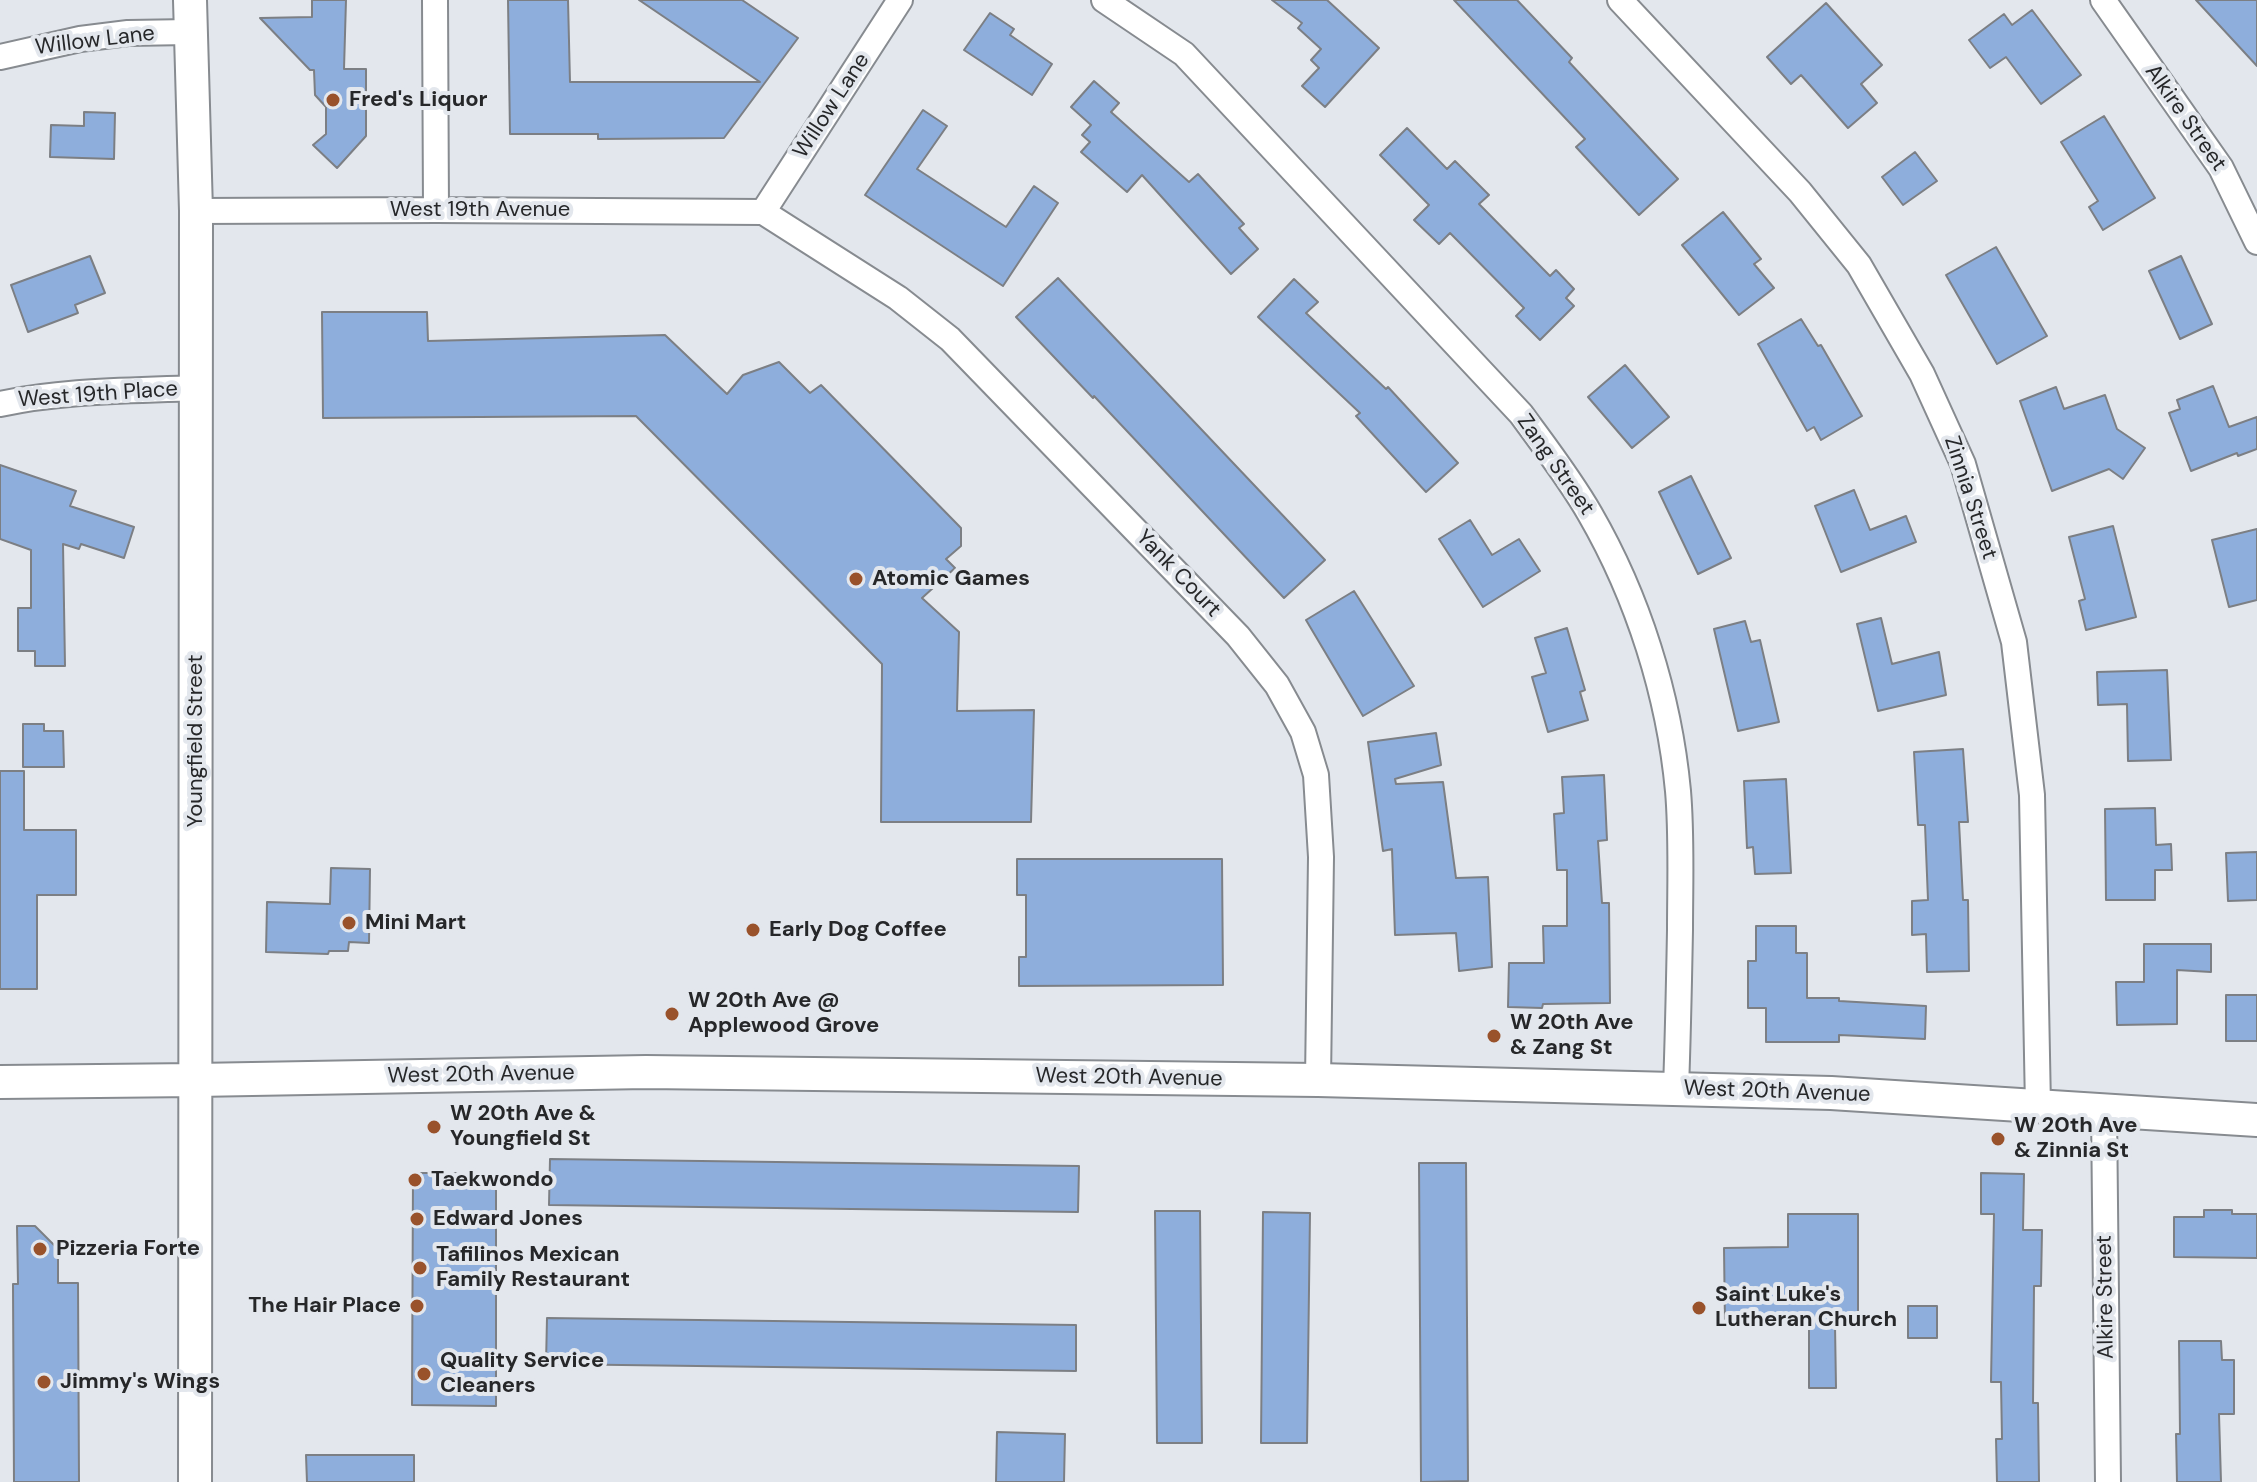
<!DOCTYPE html>
<html>
<head>
<meta charset="utf-8">
<style>
	body { margin:0 }
	canvas { display:block; background:#e3e7ed }
</style>
</head>
<body>
<canvas width="2257" height="1482"></canvas>
<script>
const ctx = document.querySelector('canvas').getContext('2d');
ctx.lineJoin = 'round';
function paint(path, color) { ctx.fillStyle = color; ctx.fill(path, 'evenodd'); }
function stroke(path, color, width, dash) { ctx.strokeStyle = color; ctx.lineWidth = width; ctx.lineCap = dash ? 'butt' : 'round'; ctx.setLineDash(dash || []); ctx.stroke(path); }
function drawText(font, color, halo, rows, align = 'center') {
  ctx.font = font + ' "DM Sans",sans-serif'; ctx.lineWidth = 8; ctx.setLineDash([]); ctx.textBaseline = 'middle'; ctx.strokeStyle = halo; ctx.fillStyle = color; for (const [text, x, y, turn = 0] of rows) {
    ctx.save(); ctx.translate(x, y); ctx.rotate((+turn || 0) * Math.PI / 180); ctx.textAlign = isNaN(turn) ? turn : align; if (halo) ctx.strokeText(text, 0, 0); ctx.fillText(text, 0, 0); ctx.restore();
  }
}
const building = new Path2D(`
	M 312,0 L 346,0 L 344,69 L 366,69 L 366,136 L 337,168 L 313,145 L 326,134 L 326,107 L 315,95 L 314,70 L 310,70 L 260,18 L 312,17 Z
	M 508,0 L 568,0 L 570,82 L 760,82 L 639,0 L 742,0 L 798,38 L 724,138 L 598,139 L 598,134 L 510,134 Z
	M 1272,0 L 1327,0 L 1379,48 L 1325,107 L 1302,86 L 1319,68 L 1311,60 L 1321,49 L 1298,28 L 1302,23 Z
	M 1454,0 L 1517,0 L 1572,58 L 1569,62 L 1678,179 L 1639,215 L 1576,147 L 1585,139 Z
	M 2196,0 L 2257,0 L 2257,66 Z
	M 1826,3 L 1882,65 L 1861,84 L 1877,103 L 1848,128 L 1801,75 L 1791,84 L 1767,57 Z
	M 2032,10 L 2081,75 L 2041,104 L 2006,57 L 1990,68 L 1969,40 L 2004,14 L 2012,25 Z
	M 990,13 L 1014,29 L 1010,35 L 1052,64 L 1032,95 L 964,50 Z
	M 1094,81 L 1119,103 L 1111,112 L 1189,182 L 1198,174 L 1244,224 L 1239,228 L 1258,249 L 1231,274 L 1142,175 L 1127,192 L 1081,152 L 1090,142 L 1082,135 L 1091,125 L 1071,107 Z
	M 923,110 L 947,126 L 917,169 L 1006,227 L 1034,186 L 1058,203 L 1003,286 L 865,195 Z
	M 84,112 L 115,113 L 114,159 L 50,157 L 51,125 L 84,126 Z
	M 2104,116 L 2155,198 L 2103,230 L 2089,207 L 2098,201 L 2061,142 Z
	M 1407,128 L 1447,169 L 1455,161 L 1489,195 L 1479,204 L 1550,276 L 1556,270 L 1574,289 L 1566,298 L 1574,306 L 1540,340 L 1516,316 L 1524,308 L 1450,233 L 1439,244 L 1414,220 L 1429,205 L 1380,155 Z
	M 1915,152 L 1937,181 L 1903,205 L 1882,177 Z
	M 1723,212 L 1761,259 L 1754,264 L 1774,288 L 1739,315 L 1682,245 Z
	M 1996,247 L 2047,336 L 1997,364 L 1946,275 Z
	M 90,256 L 105,293 L 75,305 L 78,313 L 28,332 L 11,285 Z
	M 2181,256 L 2212,324 L 2180,339 L 2149,271 Z
	M 1058,278 L 1325,560 L 1284,598 L 1094,396 L 1093,398 L 1016,317 Z
	M 1294,279 L 1318,302 L 1306,313 L 1386,389 L 1388,387 L 1458,463 L 1426,492 L 1356,416 L 1360,413 L 1258,317 Z
	M 322,312 L 427,312 L 428,341 L 665,335 L 727,394 L 743,375 L 779,362 L 810,393 L 821,385 L 961,528 L 961,546 L 946,559 L 955,568 L 922,598 L 959,632 L 957,711 L 1034,710 L 1031,822 L 881,822 L 882,664 L 636,416 L 323,418 Z
	M 1801,319 L 1818,346 L 1821,345 L 1862,416 L 1821,440 L 1814,427 L 1807,431 L 1758,344 Z
	M 1625,365 L 1669,417 L 1632,448 L 1588,397 Z
	M 2213,386 L 2229,427 L 2257,417 L 2257,449 L 2238,456 L 2237,453 L 2191,471 L 2169,413 L 2180,409 L 2177,400 Z
	M 2056,387 L 2064,409 L 2105,395 L 2117,429 L 2145,448 L 2123,479 L 2109,469 L 2052,491 L 2020,401 Z
	M 0,465 L 76,491 L 70,506 L 134,527 L 124,558 L 81,544 L 79,549 L 63,544 L 65,666 L 35,666 L 35,651 L 18,651 L 18,608 L 31,608 L 31,550 L 0,539 Z
	M 1691,476 L 1731,558 L 1698,574 L 1659,492 Z
	M 1854,490 L 1870,530 L 1906,516 L 1916,542 L 1841,572 L 1815,506 Z
	M 1470,520 L 1492,555 L 1519,539 L 1540,571 L 1483,607 L 1439,539 Z
	M 2113,526 L 2136,617 L 2086,630 L 2079,601 L 2085,599 L 2069,537 Z
	M 2257,529 L 2257,600 L 2229,607 L 2212,540 Z
	M 1354,591 L 1414,686 L 1363,716 L 1306,620 Z
	M 1881,618 L 1892,664 L 1939,652 L 1946,695 L 1878,711 L 1857,624 Z
	M 1745,621 L 1751,642 L 1760,640 L 1779,722 L 1738,731 L 1714,629 Z
	M 1567,628 L 1585,690 L 1580,692 L 1588,720 L 1548,732 L 1532,677 L 1546,673 L 1535,638 Z
	M 2167,670 L 2171,760 L 2128,761 L 2127,704 L 2098,705 L 2097,672 Z
	M 23,724 L 44,724 L 44,731 L 63,731 L 64,767 L 23,767 Z
	M 1436,733 L 1441,765 L 1395,779 L 1396,784 L 1443,782 L 1456,878 L 1488,877 L 1492,967 L 1459,971 L 1456,933 L 1395,935 L 1392,849 L 1383,851 L 1368,742 Z
	M 1963,749 L 1968,822 L 1959,822 L 1963,900 L 1968,900 L 1969,971 L 1927,972 L 1926,934 L 1912,935 L 1912,901 L 1928,900 L 1925,825 L 1918,825 L 1914,752 Z
	M 0,771 L 24,771 L 24,830 L 76,830 L 76,895 L 37,895 L 37,989 L 0,989 Z
	M 1604,775 L 1607,840 L 1598,841 L 1602,903 L 1609,903 L 1610,1003 L 1543,1004 L 1542,1008 L 1508,1007 L 1509,963 L 1544,963 L 1543,926 L 1567,926 L 1567,870 L 1557,870 L 1554,814 L 1564,813 L 1562,777 Z
	M 1786,779 L 1791,873 L 1755,874 L 1753,847 L 1747,848 L 1744,781 Z
	M 2155,808 L 2156,845 L 2171,844 L 2172,870 L 2155,870 L 2155,900 L 2106,900 L 2105,809 Z
	M 2257,852 L 2257,900 L 2228,901 L 2226,853 Z
	M 1017,859 L 1222,859 L 1223,985 L 1019,986 L 1019,957 L 1026,957 L 1026,895 L 1017,895 Z
	M 331,868 L 370,869 L 369,943 L 349,942 L 348,951 L 329,951 L 328,954 L 266,952 L 267,902 L 330,904 Z
	M 1756,926 L 1796,926 L 1796,953 L 1807,953 L 1807,998 L 1839,998 L 1839,1001 L 1926,1006 L 1925,1039 L 1839,1035 L 1839,1042 L 1766,1042 L 1766,1008 L 1748,1008 L 1748,961 L 1756,961 Z
	M 2144,944 L 2211,944 L 2211,972 L 2177,970 L 2177,1024 L 2117,1025 L 2116,982 L 2144,982 Z
	M 2226,995 L 2257,995 L 2257,1041 L 2226,1041 Z
	M 550,1159 L 1079,1166 L 1078,1212 L 549,1205 Z
	M 1419,1163 L 1466,1163 L 1468,1481 L 1421,1482 Z
	M 413,1173 L 496,1173 L 496,1406 L 412,1405 Z
	M 1981,1173 L 2024,1174 L 2023,1230 L 2042,1230 L 2041,1286 L 2034,1286 L 2033,1403 L 2038,1403 L 2039,1482 L 1997,1482 L 1996,1439 L 2002,1439 L 2001,1382 L 1991,1382 L 1994,1214 L 1981,1214 Z
	M 2204,1210 L 2232,1210 L 2232,1214 L 2257,1214 L 2257,1258 L 2174,1257 L 2174,1217 L 2204,1217 Z
	M 1155,1211 L 1200,1211 L 1202,1443 L 1157,1443 Z
	M 1263,1212 L 1310,1213 L 1307,1443 L 1261,1443 Z
	M 1788,1214 L 1858,1214 L 1858,1325 L 1835,1325 L 1836,1388 L 1809,1388 L 1809,1326 L 1725,1326 L 1724,1248 L 1788,1247 Z
	M 17,1226 L 35,1226 L 58,1249 L 58,1283 L 78,1283 L 79,1482 L 14,1482 L 13,1284 L 18,1284 Z
	M 1908,1306 L 1937,1306 L 1937,1338 L 1908,1338 Z
	M 547,1318 L 1076,1325 L 1076,1371 L 546,1364 Z
	M 2179,1341 L 2221,1341 L 2222,1360 L 2234,1360 L 2234,1414 L 2219,1414 L 2221,1482 L 2177,1482 L 2176,1434 L 2180,1434 Z
	M 997,1432 L 1065,1434 L 1064,1482 L 996,1482 Z
	M 306,1455 L 414,1455 L 414,1482 L 307,1482 Z`);
paint(building, '#8eaedc');
stroke(building, '#7c7f84', 2);
const street = new Path2D(`
	M 435,0 L 436,210
	M 1104,0 L 1184,54 L 1521,414 C 1545,447 1570,479 1590,514 C 1638,597 1669,695 1678,791 C 1682,837 1680,884 1680,930 C 1679,983 1678,1036 1676,1088
	M 1620,0 L 1800,192 L 1859,265 L 1922,374 L 1963,464 L 2014,642 L 2032,795 L 2038,1107
	M 2103,0 L 2221,168 L 2257,242
	M 0,57 L 80,39 L 128,33 L 190,32
	M 196,211 L 436,210 L 763,212
	M 763,212 L 898,298 L 950,339 L 1238,636 L 1277,685 L 1303,732 L 1316,775 L 1321,857 L 1318,1080
	M 763,212 L 900,0
	M 0,404 C 65,390 130,391 196,388
	M 2104,1111 L 2108,1482`);
const secondary = new Path2D(`
	M 190,0 L 196,211 L 195,1482
	M 0,1082 L 196,1080 L 646,1072 L 1318,1080 L 1831,1093 L 2257,1120`);
stroke(street, '#878b90', 28);
stroke(secondary, '#878b90', 36);
stroke(street, '#fff', 24);
stroke(secondary, '#fff', 32);
for (const [x, y, r, color] of [
	[333,100,8,"#99522b"],
	[856,579,8,"#99522b"],
	[349,923,8,"#99522b"],
	[753,930,8,"#99522b"],
	[672,1014,8,"#99522b"],
	[1494,1036,8,"#99522b"],
	[434,1127,8,"#99522b"],
	[1998,1139,8,"#99522b"],
	[415,1180,8,"#99522b"],
	[417,1219,8,"#99522b"],
	[40,1249,8,"#99522b"],
	[420,1268,8,"#99522b"],
	[417,1306,8,"#99522b"],
	[1699,1308,8,"#99522b"],
	[424,1374,8,"#99522b"],
	[44,1382,8,"#99522b"]
]) { const dot = new Path2D(); dot.arc(x, y, r, 0, 2 * Math.PI); ctx.fillStyle = color; ctx.fill(dot); stroke(dot, '#e3e7ed', 3); }
drawText('22px', '#262729', '#e3e7ed', [
	["Willow Lane",95,41,-7],
	["Willow Lane",832,106,-57],
	["Alkire Street",2185,118,55],
	["West 19th Avenue",480,210],
	["West 19th Place",98,395,-4],
	["Zang Street",1555,465,55],
	["Zinnia Street",1970,498,72],
	["Yank Court",1178,574,46],
	["Youngfield Street",196,741,-90],
	["West 20th Avenue",481,1075,-1],
	["West 20th Avenue",1129,1078,1],
	["West 20th Avenue",1777,1092,2],
	["Alkire Street",2106,1297,-91]
]);
drawText('bold 22px', '#262729', '#e3e7ed', [
	["Fred's Liquor",349,100],
	["Atomic Games",872,579],
	["Mini Mart",365,923],
	["Early Dog Coffee",769,930],
	["W 20th Ave @",688,1001],
	["Applewood Grove",688,1026],
	["W 20th Ave",1510,1023],
	["& Zang St",1510,1048],
	["W 20th Ave &",450,1114],
	["Youngfield St",450,1139],
	["W 20th Ave",2014,1126],
	["& Zinnia St",2014,1151],
	["Taekwondo",431,1180],
	["Edward Jones",433,1219],
	["Pizzeria Forte",56,1249],
	["Tafilinos Mexican",436,1255],
	["Family Restaurant",436,1280],
	["Saint Luke's",1715,1295],
	["Lutheran Church",1715,1320],
	["The Hair Place",401,1306,"right"],
	["Quality Service",440,1361],
	["Cleaners",440,1386],
	["Jimmy's Wings",60,1382]
], 'left');
</script>
</body>
</html>
